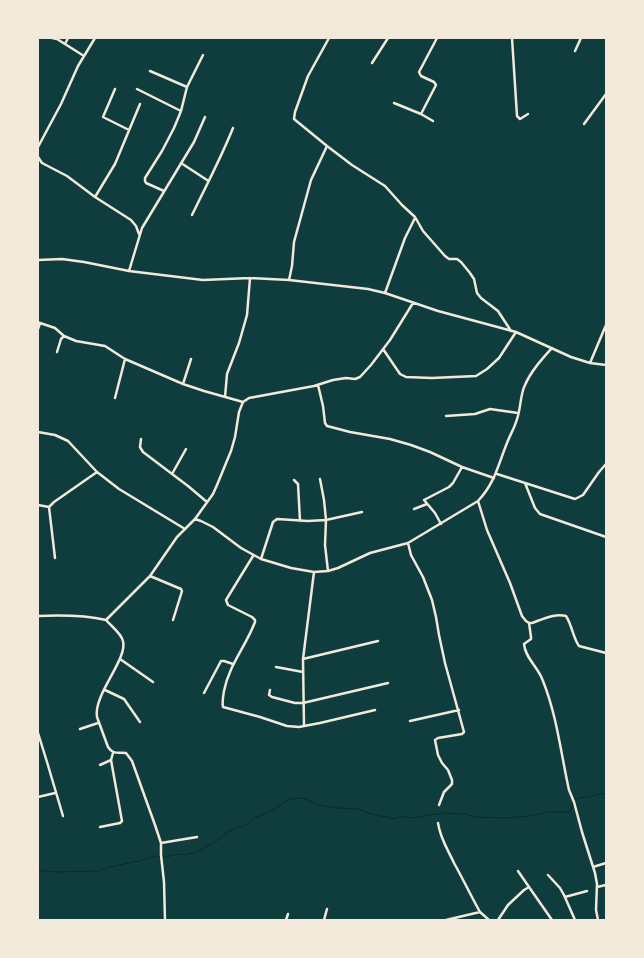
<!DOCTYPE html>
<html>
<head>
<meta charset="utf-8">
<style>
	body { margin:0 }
	#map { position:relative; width:644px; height:958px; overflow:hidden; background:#0f3d3e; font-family:"PT Sans Narrow",sans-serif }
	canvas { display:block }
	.frame { position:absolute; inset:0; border:39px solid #f1e9da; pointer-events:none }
</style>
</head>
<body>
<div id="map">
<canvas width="644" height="958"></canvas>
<div class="frame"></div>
</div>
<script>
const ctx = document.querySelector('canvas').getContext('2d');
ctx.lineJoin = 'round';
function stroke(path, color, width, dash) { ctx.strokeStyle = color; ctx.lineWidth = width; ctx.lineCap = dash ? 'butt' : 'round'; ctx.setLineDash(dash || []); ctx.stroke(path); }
stroke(new Path2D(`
	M 38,870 L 54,872 L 99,871 L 109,867 L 139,861 L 155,856 L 166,857 L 178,854 L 185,855 L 197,852 L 218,840 L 228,832 L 249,823 L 253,819 L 271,811 L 289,799 L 302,798 L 319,805 L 337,808 L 358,809 L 371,814 L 396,819 L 399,817 L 403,816 L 410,818 L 417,817 L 444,813 L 466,814 L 475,817 L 505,818 L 529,816 L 549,812 L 569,812 L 571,810 L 574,800 L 576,799 L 606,793`), '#0a2a2b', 1);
stroke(new Path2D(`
	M 52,38 L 57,39 L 84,56
	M 329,38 L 308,76 L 295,112 L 294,119 L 327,146 L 352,165 L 385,186 L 402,205 L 415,217 L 423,231 L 445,256 L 449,259 L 457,259 L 461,262 L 470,273 L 474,279 L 477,293 L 481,298 L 498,311 L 511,331
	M 512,38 L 517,116 L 520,119 L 528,114
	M 65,44 L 68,38
	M 575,51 L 581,38
	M 372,63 L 388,38
	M 150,71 L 187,87
	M 115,89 L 103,117 L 129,130
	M 137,89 L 181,111
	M 394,103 L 421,114 L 433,121
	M 421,114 L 436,85 L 434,82 L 421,76 L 419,72 L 437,38
	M 584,124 L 606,94
	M 38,147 L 61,104 L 78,66 L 95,38
	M 38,157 L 42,163 L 67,176 L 95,197
	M 181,163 L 207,180
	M 164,191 L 146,183 L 145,181 L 145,178 L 162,151 L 174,128 L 181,111 L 187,87 L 203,55
	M 192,215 C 206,186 221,158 233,128
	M 139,234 L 136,226 L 131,220 L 95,197 L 115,164 L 140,104
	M 38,260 L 62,259 L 84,262 L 129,271 L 203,280 L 250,278 L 289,280 L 368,289 L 385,293 L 438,311 L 516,332 L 571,357 L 590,363 L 606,365
	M 129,271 L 142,228 L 194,142 L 205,117
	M 289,280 L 292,266 L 294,242 L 311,180 L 327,146
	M 385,293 L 405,238 L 415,218
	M 38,322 L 40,323 L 38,329
	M 40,323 L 55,328 L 64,336
	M 383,349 L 400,374 L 406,377 L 432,378 L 476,376 L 487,369 L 499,358 L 516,332
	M 57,352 L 61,339 L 64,336 L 76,341 L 105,346 L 125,359 L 183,384 L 204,391 L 243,402
	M 590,363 L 606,325
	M 183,384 L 191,359
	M 318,385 L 323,406 L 325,423 L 327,426 L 350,432 L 390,439 L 411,445 L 430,452 L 462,467 L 494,478
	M 225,397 L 227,374 L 239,343 L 247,315 L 250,278
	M 115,398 L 125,359
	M 446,416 L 475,414 L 490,409 L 518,413
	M 38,432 L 55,435 L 68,441 L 97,472 L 119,489 L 185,529
	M 141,439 L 140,447 L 143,452 L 188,486 L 207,502
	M 172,474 L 186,449
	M 497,474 L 575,499 L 583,495 L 599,472 L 606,464
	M 320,479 L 324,500 L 326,520 L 325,545 L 328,571
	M 294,480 L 298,484 L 300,521
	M 525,483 L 535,508 L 540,514 L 606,537
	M 478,501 L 487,530 L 510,583 L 522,616 L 526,621 L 529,623 L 532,623 C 543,619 555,613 566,616 C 572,625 573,638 579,646 L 606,653
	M 38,505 L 49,507
	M 414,509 L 427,504
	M 195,519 L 201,521 L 213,527 L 241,548 L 261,559 L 291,568 L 314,572 L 328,571 L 338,568 L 370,553 L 408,543 L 478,501 C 495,483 498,465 507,443 C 510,435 515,427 517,419 C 521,408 520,395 525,385 C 531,371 542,359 552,348
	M 441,524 L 435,513 L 424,500 L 449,487 L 453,483 L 462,467
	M 408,543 L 411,555 L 423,577 L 432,600 L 436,617 L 439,635 L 445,663 L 464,732 L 462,734 L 438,738 L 435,740 L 438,755 L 442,763 L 448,770 L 452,780 L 452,784 L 444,792 L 439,805
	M 253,556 L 226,600 L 228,605 L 252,617 L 255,620 L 255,622 C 246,646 229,665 224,691 C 223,697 222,702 223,707 L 260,717 L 287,726 L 299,727 L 320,723 L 375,710
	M 55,558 L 49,507 L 54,502 L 97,472
	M 261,559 L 273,522 L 277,519 L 308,521 L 326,520 L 362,512
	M 150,576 L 181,589 L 182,591 L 173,620
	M 38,616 C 60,615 84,615 106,620 L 150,576 L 177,537 L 195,519 L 213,494 L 217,485 L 231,451 L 235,437 L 239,412 L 243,402 L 249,398 L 314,386 L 333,380 L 346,378 L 355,379 L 360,377 L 371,365 L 390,340 L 413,303
	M 106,620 C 111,626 121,633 123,641 C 128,659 93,695 97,717 L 108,747 C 113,755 118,752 126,753 L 132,761 L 155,825 L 161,843 L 161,855 L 164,882 L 165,920
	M 529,623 L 531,637 L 531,639 L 524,644 C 525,658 539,668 543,681 C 557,716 561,754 569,790 L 574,802 L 582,832 L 595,873 L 597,884 L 596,910 L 598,920
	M 120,659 L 153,682
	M 303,659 L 378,641
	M 276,667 L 303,672
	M 105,690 L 124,699 L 140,722
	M 270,690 L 269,695 L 272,697 L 295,703 L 303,703 L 388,683
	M 204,693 L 221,661 L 224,661 L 233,664
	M 410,721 L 459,710
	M 304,726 L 303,659 L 314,572
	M 80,729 L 98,723
	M 38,733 L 47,762 L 63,816
	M 100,765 L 111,760
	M 38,797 L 55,793
	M 438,823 C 440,838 448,850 454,863 C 463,879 471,896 480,912
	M 100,827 L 120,823 L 122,821 L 111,760 L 113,753
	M 161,843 L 197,837
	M 593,867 L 606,863
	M 518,871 L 529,887
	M 548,875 L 560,888 L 564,895 L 575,920
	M 597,887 L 606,885
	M 565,897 L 587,891
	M 286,920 L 288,914
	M 324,920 L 327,909
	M 446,920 L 480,912 L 489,920
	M 498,920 L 508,905 L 524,890 L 529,887 L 552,920`), '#f1e9da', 2.5);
</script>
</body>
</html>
